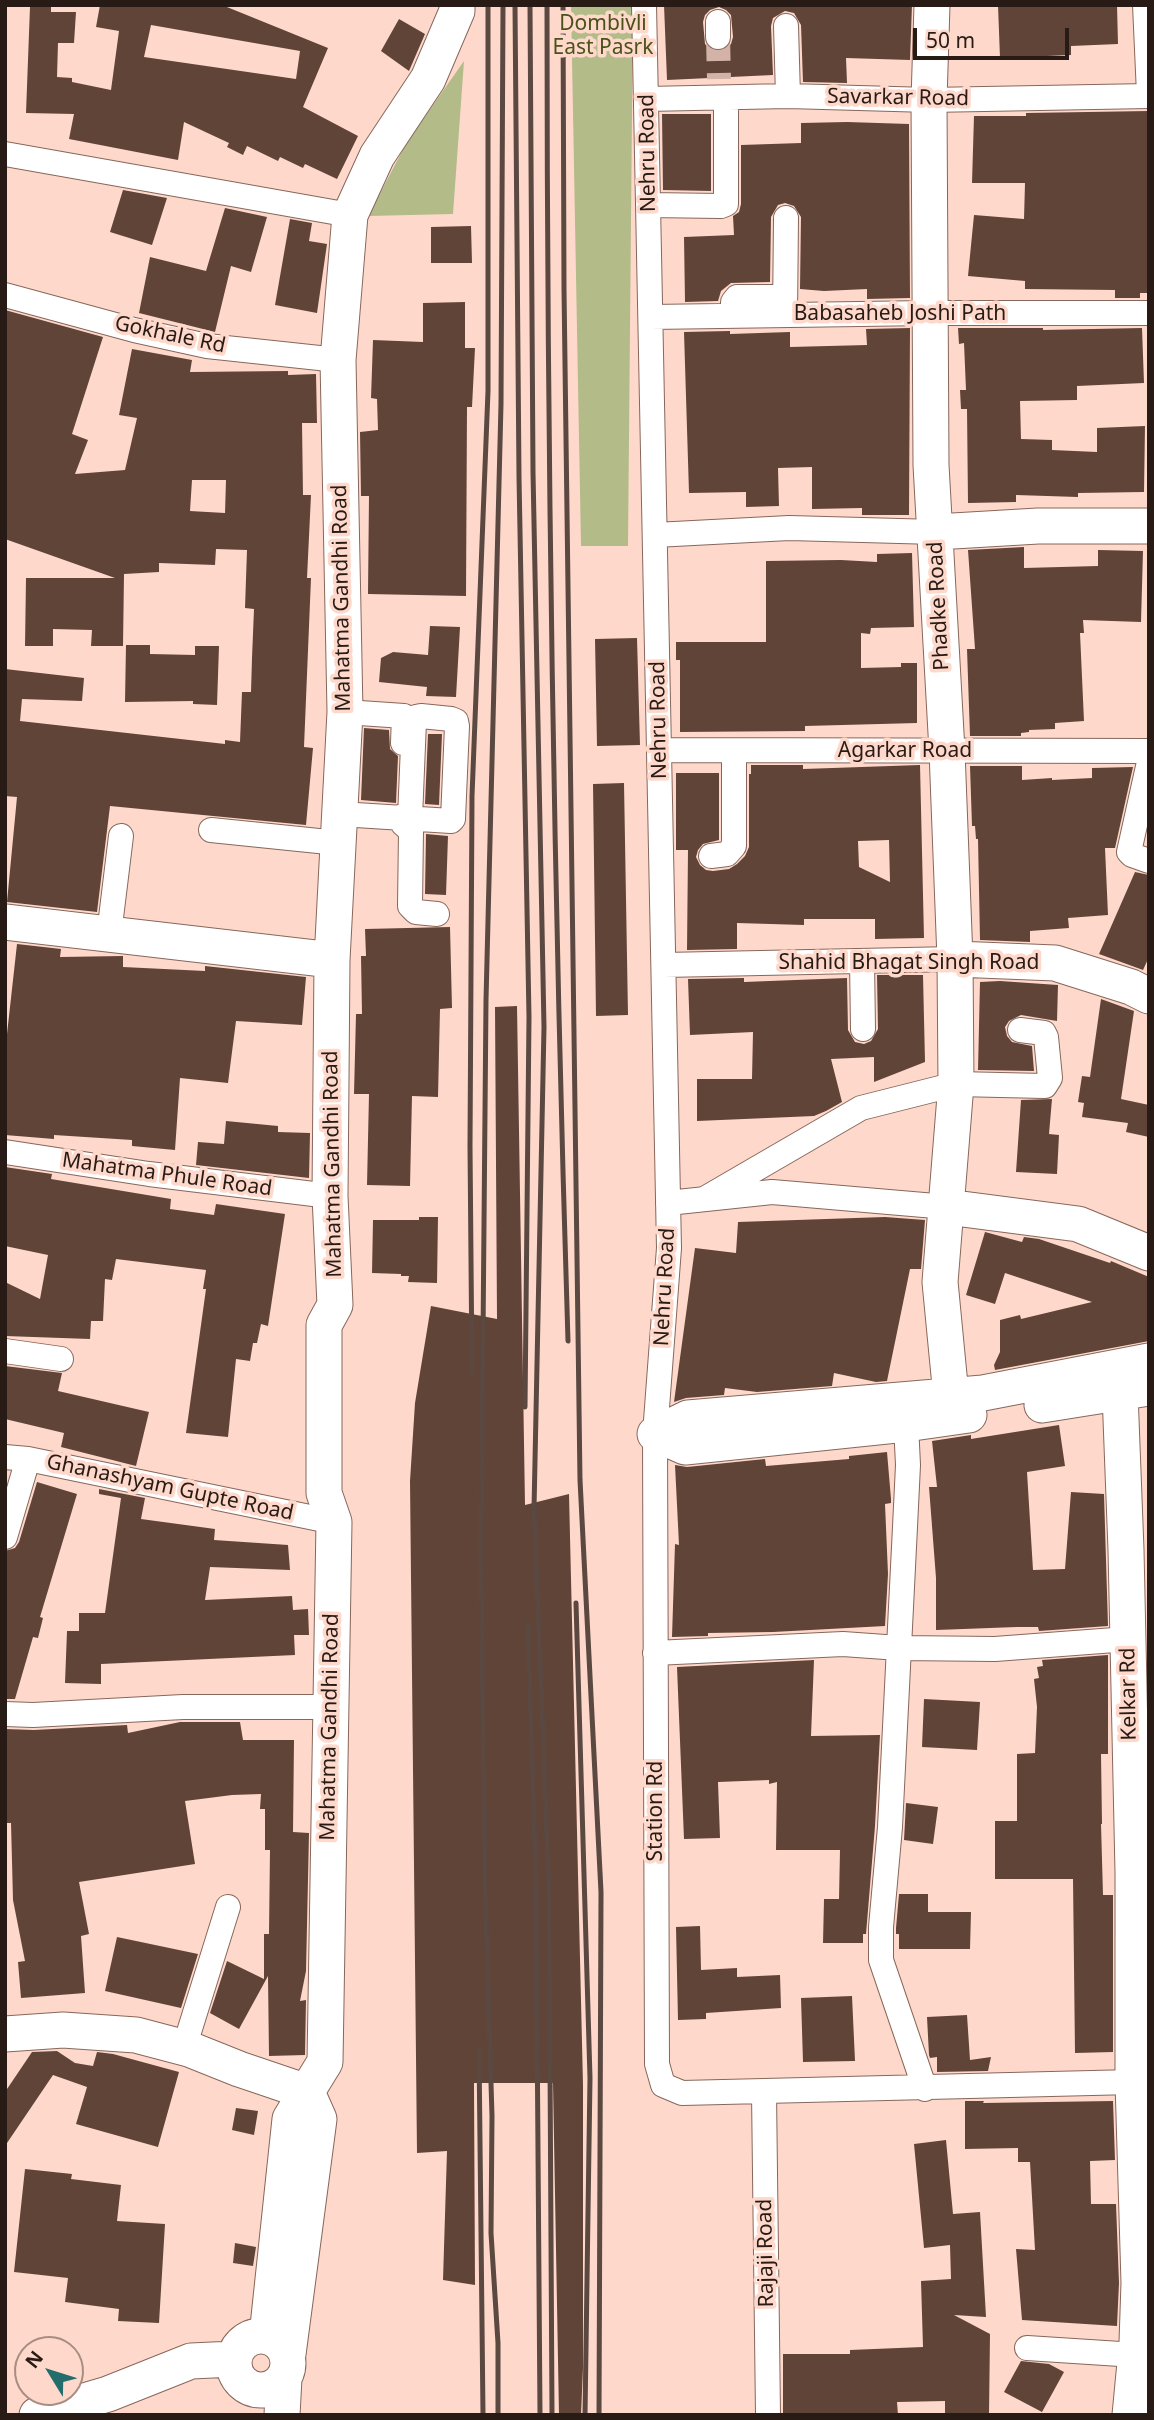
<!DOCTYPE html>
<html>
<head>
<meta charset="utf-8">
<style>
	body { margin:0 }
	#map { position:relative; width:1154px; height:2420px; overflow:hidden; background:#fed9cb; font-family:"Noto Sans",sans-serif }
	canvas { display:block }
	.frame { position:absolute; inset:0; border:7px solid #281b16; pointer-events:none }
	.north { position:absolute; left:14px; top:2336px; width:70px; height:70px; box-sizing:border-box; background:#fed9cb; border:2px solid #a88d83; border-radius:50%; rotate:308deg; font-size:19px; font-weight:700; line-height:28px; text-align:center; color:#281b16 }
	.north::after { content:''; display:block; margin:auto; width:24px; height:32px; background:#236e6d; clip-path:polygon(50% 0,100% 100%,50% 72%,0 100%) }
	.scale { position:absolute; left:913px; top:28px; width:156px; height:32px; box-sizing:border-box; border:4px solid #281b16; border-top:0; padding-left:9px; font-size:21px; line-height:24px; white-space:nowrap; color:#281b16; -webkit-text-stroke:5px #fed9cb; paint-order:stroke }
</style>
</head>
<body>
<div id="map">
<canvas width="1154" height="2420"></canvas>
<div class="frame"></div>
<div class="north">N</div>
<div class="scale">50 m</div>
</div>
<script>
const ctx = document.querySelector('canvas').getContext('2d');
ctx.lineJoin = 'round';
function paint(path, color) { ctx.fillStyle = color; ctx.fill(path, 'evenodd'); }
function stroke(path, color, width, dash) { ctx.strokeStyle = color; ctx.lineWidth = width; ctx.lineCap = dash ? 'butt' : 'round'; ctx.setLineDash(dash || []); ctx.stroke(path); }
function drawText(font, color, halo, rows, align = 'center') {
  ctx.font = font + ' "Noto Sans",sans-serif'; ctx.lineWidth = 7; ctx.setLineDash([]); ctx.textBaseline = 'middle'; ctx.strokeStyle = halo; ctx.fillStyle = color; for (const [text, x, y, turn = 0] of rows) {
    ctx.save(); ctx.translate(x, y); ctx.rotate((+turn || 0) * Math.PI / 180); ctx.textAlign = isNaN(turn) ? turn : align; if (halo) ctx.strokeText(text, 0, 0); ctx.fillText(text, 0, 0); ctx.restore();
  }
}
paint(new Path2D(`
	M 571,5 L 633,5 L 628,546 L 581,546 Z
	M 464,61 L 453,214 L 368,216 L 407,142 Z`), '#b3bb89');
paint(new Path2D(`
	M 100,5 L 222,5 L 328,48 L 303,107 L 358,136 L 337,179 L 305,164 L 303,168 L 280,157 L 278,161 L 247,146 L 243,155 L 227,147 L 229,143 L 184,122 L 178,160 L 69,139 L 74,114 L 26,113 L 30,7 L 51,7 L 51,12 L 76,12 L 74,43 L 58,43 L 57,77 L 72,78 L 72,82 L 111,90 L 119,31 L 96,27 ZM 151,25 L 300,51 L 296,79 L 144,57 Z
	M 664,5 L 912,5 L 910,60 L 846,58 L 847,83 L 803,82 L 801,25 L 794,13 L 785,11 L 773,18 L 771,26 L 773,75 L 667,80 ZM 719,7 L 726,10 L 731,15 L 733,37 L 731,44 L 726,49 L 717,52 L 710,49 L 705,44 L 703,22 L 705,15 L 710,10 Z
	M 998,5 L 1117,5 L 1118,44 L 1071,46 L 1071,55 L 1000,58 Z
	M 399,19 L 425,34 L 409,71 L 381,51 Z
	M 1149,111 L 1148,293 L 1140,293 L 1140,298 L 1115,298 L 1115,290 L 1025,289 L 1025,281 L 968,276 L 974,215 L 1024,219 L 1025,183 L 972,183 L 974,116 L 1026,116 L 1026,113 Z
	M 662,114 L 711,114 L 711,191 L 663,190 Z
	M 847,122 L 909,124 L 910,298 L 867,299 L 867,289 L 824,291 L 800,289 L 801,217 L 794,206 L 785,203 L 778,205 L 771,217 L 770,282 L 731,283 L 721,291 L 718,301 L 685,302 L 684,237 L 734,235 L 733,216 L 739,212 L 741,204 L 741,145 L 801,143 L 801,123 Z
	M 123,190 L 167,198 L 152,245 L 110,232 Z
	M 225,208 L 267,217 L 251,272 L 231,266 L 215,332 L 139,313 L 150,257 L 206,271 Z
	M 290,219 L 312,223 L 309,241 L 327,244 L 317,313 L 275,305 Z
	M 471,226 L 472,263 L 431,263 L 431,227 Z
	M 465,302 L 465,348 L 475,348 L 472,407 L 467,407 L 466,596 L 368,594 L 369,496 L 361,496 L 360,432 L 378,430 L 377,399 L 371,398 L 373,340 L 423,342 L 423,303 Z
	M 5,310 L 103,337 L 72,434 L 88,440 L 75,474 L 125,470 L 137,418 L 119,415 L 132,349 L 192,360 L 190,372 L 288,371 L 288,375 L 316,374 L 317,423 L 302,423 L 303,495 L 311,495 L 307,578 L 311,578 L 304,747 L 313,748 L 306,825 L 110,806 L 97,912 L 7,902 L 17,797 L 5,796 L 5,669 L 84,678 L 82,701 L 22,699 L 20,721 L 225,744 L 225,740 L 240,742 L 242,692 L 251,692 L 252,658 L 254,609 L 245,608 L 247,550 L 216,549 L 215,565 L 159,563 L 159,572 L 124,574 L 123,646 L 91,646 L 92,630 L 53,629 L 53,646 L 25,646 L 26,578 L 115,578 L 5,539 ZM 192,480 L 226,480 L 225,513 L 190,511 Z
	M 910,328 L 909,515 L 862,515 L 862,508 L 812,509 L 812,467 L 778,468 L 779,506 L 746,507 L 746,492 L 689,493 L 684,332 L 730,331 L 730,334 L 790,332 L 790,347 L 867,345 L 866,329 Z
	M 958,328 L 1043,328 L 1043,330 L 1142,328 L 1144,383 L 1077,386 L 1077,400 L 1020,401 L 1021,439 L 1052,440 L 1052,450 L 1097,452 L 1097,428 L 1145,426 L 1144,492 L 1078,493 L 1078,497 L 1016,495 L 1016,502 L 968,503 L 967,409 L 961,409 L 960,390 L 966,390 L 964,343 L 959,344 Z
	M 1024,547 L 1024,568 L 1098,566 L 1098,550 L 1143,551 L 1141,622 L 1083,620 L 1084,633 L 1080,633 L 1084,721 L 1055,723 L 1055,729 L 1029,730 L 1029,732 L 1021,733 L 1021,736 L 970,736 L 967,649 L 975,649 L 968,550 Z
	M 912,553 L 914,627 L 871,628 L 870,634 L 861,633 L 861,668 L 901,667 L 901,663 L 917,663 L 917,723 L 805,726 L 805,731 L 680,732 L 680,660 L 676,660 L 676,642 L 766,642 L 766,561 L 841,560 L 877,562 L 877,554 Z
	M 430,626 L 460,627 L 456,697 L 426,696 L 427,687 L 379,682 L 381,658 L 393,652 L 428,655 Z
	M 637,638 L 640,745 L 597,746 L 595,639 Z
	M 126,645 L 150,645 L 150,654 L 195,655 L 195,646 L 219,646 L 217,705 L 193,704 L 193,701 L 125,702 Z
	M 364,728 L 389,730 L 390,749 L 398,756 L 396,803 L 361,800 Z
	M 428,734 L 442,734 L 439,805 L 425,804 Z
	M 751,765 L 803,765 L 803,769 L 920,765 L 924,938 L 875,939 L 875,919 L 804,919 L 804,925 L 737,923 L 737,949 L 687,950 L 688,850 L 676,850 L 676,773 L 719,773 L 719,840 L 703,844 L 698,850 L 696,857 L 700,865 L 706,870 L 713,871 L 729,869 L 737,864 L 745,856 L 749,847 L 749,774 L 751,774 ZM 889,840 L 890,882 L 859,867 L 858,841 Z
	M 970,766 L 1022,766 L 1022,780 L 1052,778 L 1052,780 L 1092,778 L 1092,768 L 1133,767 L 1115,848 L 1105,848 L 1108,915 L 1068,918 L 1069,928 L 1030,931 L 1030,942 L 980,940 L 978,839 L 976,839 L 975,826 L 972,826 Z
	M 624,783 L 628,1015 L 596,1016 L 593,784 Z
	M 426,834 L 448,836 L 446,895 L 425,894 Z
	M 1135,872 L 1149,875 L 1149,957 L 1143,970 L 1099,954 Z
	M 450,927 L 452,1008 L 440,1009 L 438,1097 L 412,1096 L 410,1186 L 367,1185 L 369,1094 L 354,1094 L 356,1014 L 362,1014 L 361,956 L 366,956 L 365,929 Z
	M 17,944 L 61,949 L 60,957 L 123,956 L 123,967 L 205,971 L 205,966 L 306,977 L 302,1025 L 236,1021 L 228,1083 L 180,1078 L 175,1150 L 132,1146 L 132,1140 L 54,1135 L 54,1139 L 5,1135 L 5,1052 Z
	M 877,975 L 923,975 L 925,1062 L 874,1082 L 874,1057 L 831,1059 L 842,1102 L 826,1111 L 814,1116 L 697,1121 L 697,1079 L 752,1079 L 753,1032 L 690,1035 L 688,979 L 744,978 L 744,982 L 847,978 L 848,1030 L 855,1042 L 864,1044 L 871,1041 L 878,1029 Z
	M 1000,981 L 1058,985 L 1057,1021 L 1021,1015 L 1009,1021 L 1005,1027 L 1007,1036 L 1012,1042 L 1032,1046 L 1034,1071 L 978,1070 L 980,982 Z
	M 1101,999 L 1134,1011 L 1121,1099 L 1149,1105 L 1149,1137 L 1126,1132 L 1128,1123 L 1082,1117 L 1084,1103 L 1078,1102 L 1082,1076 L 1090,1077 Z
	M 517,1006 L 525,1505 L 569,1494 L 583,2085 L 583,2368 L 581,2415 L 559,2415 L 553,2083 L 474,2083 L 475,2285 L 443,2280 L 447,2151 L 417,2153 L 410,1481 L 415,1403 L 431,1306 L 497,1319 L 495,1007 Z
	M 1052,1099 L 1049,1134 L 1059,1135 L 1057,1174 L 1016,1172 L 1021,1100 Z
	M 226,1121 L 278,1126 L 278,1132 L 310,1133 L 309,1178 L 196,1165 L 198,1142 L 224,1144 Z
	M 5,1167 L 52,1174 L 51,1179 L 171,1199 L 170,1209 L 214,1215 L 216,1204 L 285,1214 L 268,1326 L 261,1324 L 257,1343 L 253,1343 L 250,1361 L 236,1359 L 228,1437 L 186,1433 L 206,1289 L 203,1289 L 206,1270 L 116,1259 L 112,1280 L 105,1279 L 103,1321 L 91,1321 L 90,1339 L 5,1336 L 5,1282 L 40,1299 L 48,1255 L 5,1246 Z
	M 419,1217 L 438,1217 L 437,1283 L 408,1282 L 409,1276 L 401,1276 L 401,1274 L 372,1273 L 373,1220 L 419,1220 Z
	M 885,1217 L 925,1220 L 921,1269 L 910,1269 L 887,1381 L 876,1382 L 834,1373 L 832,1386 L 757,1392 L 725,1388 L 724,1395 L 686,1398 L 674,1402 L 695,1248 L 736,1253 L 738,1222 Z
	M 985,1232 L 1022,1242 L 1024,1237 L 1039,1239 L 1110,1263 L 1111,1261 L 1149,1277 L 1149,1341 L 995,1370 L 994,1365 L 1000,1352 L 1000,1320 L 1020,1315 L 1021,1319 L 1092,1302 L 1005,1273 L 995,1304 L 966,1295 Z
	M 5,1366 L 62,1373 L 58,1391 L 149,1412 L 136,1466 L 61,1447 L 64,1433 L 5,1419 Z
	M 1059,1425 L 1065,1466 L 1027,1472 L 1033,1570 L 1065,1569 L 1071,1492 L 1104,1494 L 1108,1626 L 1039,1631 L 1038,1627 L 1017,1627 L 936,1630 L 936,1578 L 929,1487 L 937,1487 L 932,1441 L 971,1435 L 971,1439 Z
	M 887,1452 L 891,1499 L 891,1503 L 885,1504 L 888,1574 L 885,1626 L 773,1632 L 708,1633 L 708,1636 L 672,1637 L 675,1544 L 679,1545 L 675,1465 L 687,1467 L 765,1459 L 766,1466 L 849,1459 L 849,1456 Z
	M 37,1482 L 77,1494 L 40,1617 L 43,1618 L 38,1638 L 33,1637 L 15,1699 L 5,1699 L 5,1551 L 15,1548 L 19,1542 Z
	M 99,1489 L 145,1498 L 141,1519 L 215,1529 L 214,1540 L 288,1545 L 290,1570 L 210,1567 L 205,1600 L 292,1596 L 293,1610 L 308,1609 L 309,1635 L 294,1635 L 295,1655 L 101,1664 L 101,1684 L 65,1683 L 67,1631 L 79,1631 L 79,1613 L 105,1613 L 121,1498 L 99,1494 Z
	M 1108,1655 L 1108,1754 L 1101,1754 L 1102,1824 L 1101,1824 L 1103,1895 L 1113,1895 L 1113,2052 L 1075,2053 L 1073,1879 L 995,1879 L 995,1821 L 1017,1821 L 1017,1754 L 1035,1753 L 1037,1707 L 1034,1679 L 1039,1678 L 1037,1667 L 1043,1666 L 1042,1660 Z
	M 814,1660 L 811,1736 L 880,1735 L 875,1826 L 866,1934 L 863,1934 L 863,1943 L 823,1943 L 824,1899 L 839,1899 L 840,1850 L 776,1850 L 777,1782 L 769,1784 L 769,1780 L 718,1782 L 720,1838 L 684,1839 L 677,1667 Z
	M 924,1699 L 980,1702 L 977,1750 L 922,1747 Z
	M 180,1722 L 240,1722 L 243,1740 L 294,1740 L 293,1832 L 309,1833 L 306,1971 L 300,2001 L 306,2000 L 305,2055 L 269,2056 L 268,1976 L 239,2029 L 210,2013 L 227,1961 L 264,1979 L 264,1934 L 269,1934 L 270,1850 L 265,1850 L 265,1809 L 260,1809 L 261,1794 L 232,1795 L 185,1801 L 195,1864 L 79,1882 L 89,1934 L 81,1936 L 85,1993 L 21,1998 L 18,1962 L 25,1961 L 13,1900 L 11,1823 L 5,1823 L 5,1729 L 34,1730 L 127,1725 L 128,1733 Z
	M 906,1803 L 938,1807 L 933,1844 L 904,1840 Z
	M 899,1894 L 928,1894 L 928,1912 L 971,1912 L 970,1949 L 899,1949 L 899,1934 L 896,1934 L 896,1928 Z
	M 700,1926 L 701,1970 L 737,1968 L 737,1977 L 780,1975 L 781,2008 L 706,2013 L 706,2019 L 678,2020 L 676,1927 Z
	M 117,1937 L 198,1954 L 181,2008 L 105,1991 Z
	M 852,1996 L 855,2061 L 803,2062 L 801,1998 Z
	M 967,2015 L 970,2060 L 991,2057 L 988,2071 L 937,2072 L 937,2057 L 930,2058 L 929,2055 L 927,2017 Z
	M 57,2051 L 75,2063 L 93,2066 L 97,2052 L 113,2054 L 179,2072 L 158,2147 L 76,2124 L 87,2087 L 53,2075 L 5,2146 L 5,2092 L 32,2052 Z
	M 965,2101 L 984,2101 L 983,2103 L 1113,2101 L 1115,2160 L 1090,2161 L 1091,2204 L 1116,2204 L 1119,2283 L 1117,2326 L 1022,2320 L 1016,2249 L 1035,2250 L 1030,2162 L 1018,2162 L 1018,2148 L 965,2149 Z
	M 236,2108 L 258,2111 L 254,2135 L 232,2130 Z
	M 946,2140 L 953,2214 L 980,2212 L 986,2317 L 954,2315 L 990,2334 L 989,2415 L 945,2415 L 945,2401 L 897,2402 L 898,2415 L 783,2415 L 783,2354 L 850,2354 L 850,2350 L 923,2347 L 921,2281 L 951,2279 L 950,2245 L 924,2248 L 914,2144 Z
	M 25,2169 L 72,2174 L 71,2179 L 121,2185 L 117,2221 L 165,2224 L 159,2323 L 118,2321 L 119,2309 L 65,2302 L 68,2278 L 14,2272 Z
	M 235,2243 L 256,2247 L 253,2266 L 233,2263 Z
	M 1021,2361 L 1049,2364 L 1064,2372 L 1042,2412 L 1004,2392 Z`), '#614438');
stroke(new Path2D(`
	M 718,37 L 719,79`), '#d3b3a7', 24, [24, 12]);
const street = new Path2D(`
	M 644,5 L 669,1248 L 655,1434 L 657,2064 L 663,2085 L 682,2093 L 1133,2082
	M 1145,5 L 1149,94
	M 718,22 L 718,37
	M 786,26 L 788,96
	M 647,99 L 788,96 L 929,100 L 1149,96
	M 5,154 L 350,215
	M 649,205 L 721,206 L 726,204 L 726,98
	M 5,295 L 134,330 L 207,346 L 338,360
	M 785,315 L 786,218
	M 733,316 L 733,302 L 737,297 L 785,297
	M 651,317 L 929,313 L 1149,313
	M 655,535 L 789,528 L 936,532
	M 345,712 L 404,716 L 403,743
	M 661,750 L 1149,751
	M 1149,762 L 1129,852 L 1132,855 L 1149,861
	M 340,814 L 451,821 L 453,819 L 457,726 L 456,721 L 451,719 L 421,716 L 416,717 L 414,721 L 410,818
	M 400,817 L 403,824 L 411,831 L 410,906 L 416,912 L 437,914
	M 211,830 L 338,843
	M 711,856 L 727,854 L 734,846 L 734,751
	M 109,934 L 121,836
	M 862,961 L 863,1029
	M 664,965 L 955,959
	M 5,1152 L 149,1174 L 330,1196
	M 706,1198 L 861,1108 L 956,1084 L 1045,1086 L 1050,1078 L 1046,1037 L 1044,1033 L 1020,1030
	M 668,1203 L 772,1192 L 947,1207
	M 5,1351 L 61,1359
	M 906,1424 L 908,1465 L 905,1527 L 890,1827 L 881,1927 L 881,1960 L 925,2089
	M 5,1457 L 28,1459 L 334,1522
	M 5,1537 L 28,1459
	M 655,1653 L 843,1644 L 899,1648 L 995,1649 L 1128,1639
	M 5,1714 L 33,1715 L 183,1707 L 330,1707
	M 184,2048 L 228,1907
	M 764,2092 L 768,2415
	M 1027,2348 L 1136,2355`);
const secondary = new Path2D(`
	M 932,5 L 929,100 L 931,465 L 947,751 L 955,959 L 956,1084 L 940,1282 L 951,1396
	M 936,532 L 1038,526 L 1149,526
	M 5,922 L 332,960
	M 955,959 L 1055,963 L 1131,987 L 1149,996
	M 947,1207 L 1078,1224 L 1149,1253
	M 1120,1393 L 1126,1550 L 1133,1872 L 1133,2082 L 1139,2283 L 1137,2342 L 1130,2415
	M 1042,1405 L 1149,1388
	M 655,1434 L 688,1418 L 983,1393 L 1149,1361
	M 655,1434 L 685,1447 L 906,1424 L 969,1415
	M 5,2034 L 63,2030 L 136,2035 L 189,2049 L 239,2069 L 307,2092
	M 267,2336 L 290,2119 L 325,2062 L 334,1522 L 324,1493 L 324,1325 L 335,1305 L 330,1196 L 332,960 L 345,712 L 338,360 L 350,215 L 377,156 L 428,79 L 457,11 L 457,5
	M234 2363a27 27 0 1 1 54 0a27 27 0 1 1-54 0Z
	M 288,2354 L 319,2119 L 307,2092
	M 37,2415 L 108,2394 L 191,2361 L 234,2359
	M 282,2415 L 284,2378`);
stroke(street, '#87675b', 26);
stroke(secondary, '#87675b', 37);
stroke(street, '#fff', 24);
stroke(secondary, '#fff', 35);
stroke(new Path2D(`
	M 515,5 L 519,477 L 529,1017 L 525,1407
	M 530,5 L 533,472 L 544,1027 L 534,1509 L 549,1888 L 552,2415
	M 547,5 C 547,450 554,896 568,1341
	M 563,5 L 564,289 L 580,1480 L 601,1892 L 599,2415
	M 472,1372 L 470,1146 L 472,796 L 488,391 L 488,5
	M 576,1603 L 590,2078 L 585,2415
	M 528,1624 L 536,1885 L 540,2415
	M 479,2051 L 483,2415
	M 498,2415 L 498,2343 L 491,2233 L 492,2116 L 485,1885 L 481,1561 L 486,1000 L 501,404 L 503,5`), '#5a4841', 5);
drawText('21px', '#4b5219', '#fed9cb', [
	["Dombivli",603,24],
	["East Pasrk",603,48]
]);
drawText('21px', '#281b16', '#fed9cb', [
	["Savarkar Road",898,98,1],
	["Nehru Road",648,153,-91],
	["Babasaheb Joshi Path",900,314],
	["Gokhale Rd",170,335,12],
	["Mahatma Gandhi Road",342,598,-91],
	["Phadke Road",939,606,-93],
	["Nehru Road",659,720,-91],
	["Agarkar Road",905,751],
	["Shahid Bhagat Singh Road",909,963],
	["Mahatma Gandhi Road",333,1164,-91],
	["Mahatma Phule Road",167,1175,8],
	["Nehru Road",665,1287,-87],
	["Ghanashyam Gupte Road",170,1488,12],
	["Kelkar Rd",1129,1694,-91],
	["Mahatma Gandhi Road",330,1727,-89],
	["Station Rd",656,1811,-90],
	["Rajaji Road",766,2253,-91]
]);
</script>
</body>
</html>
